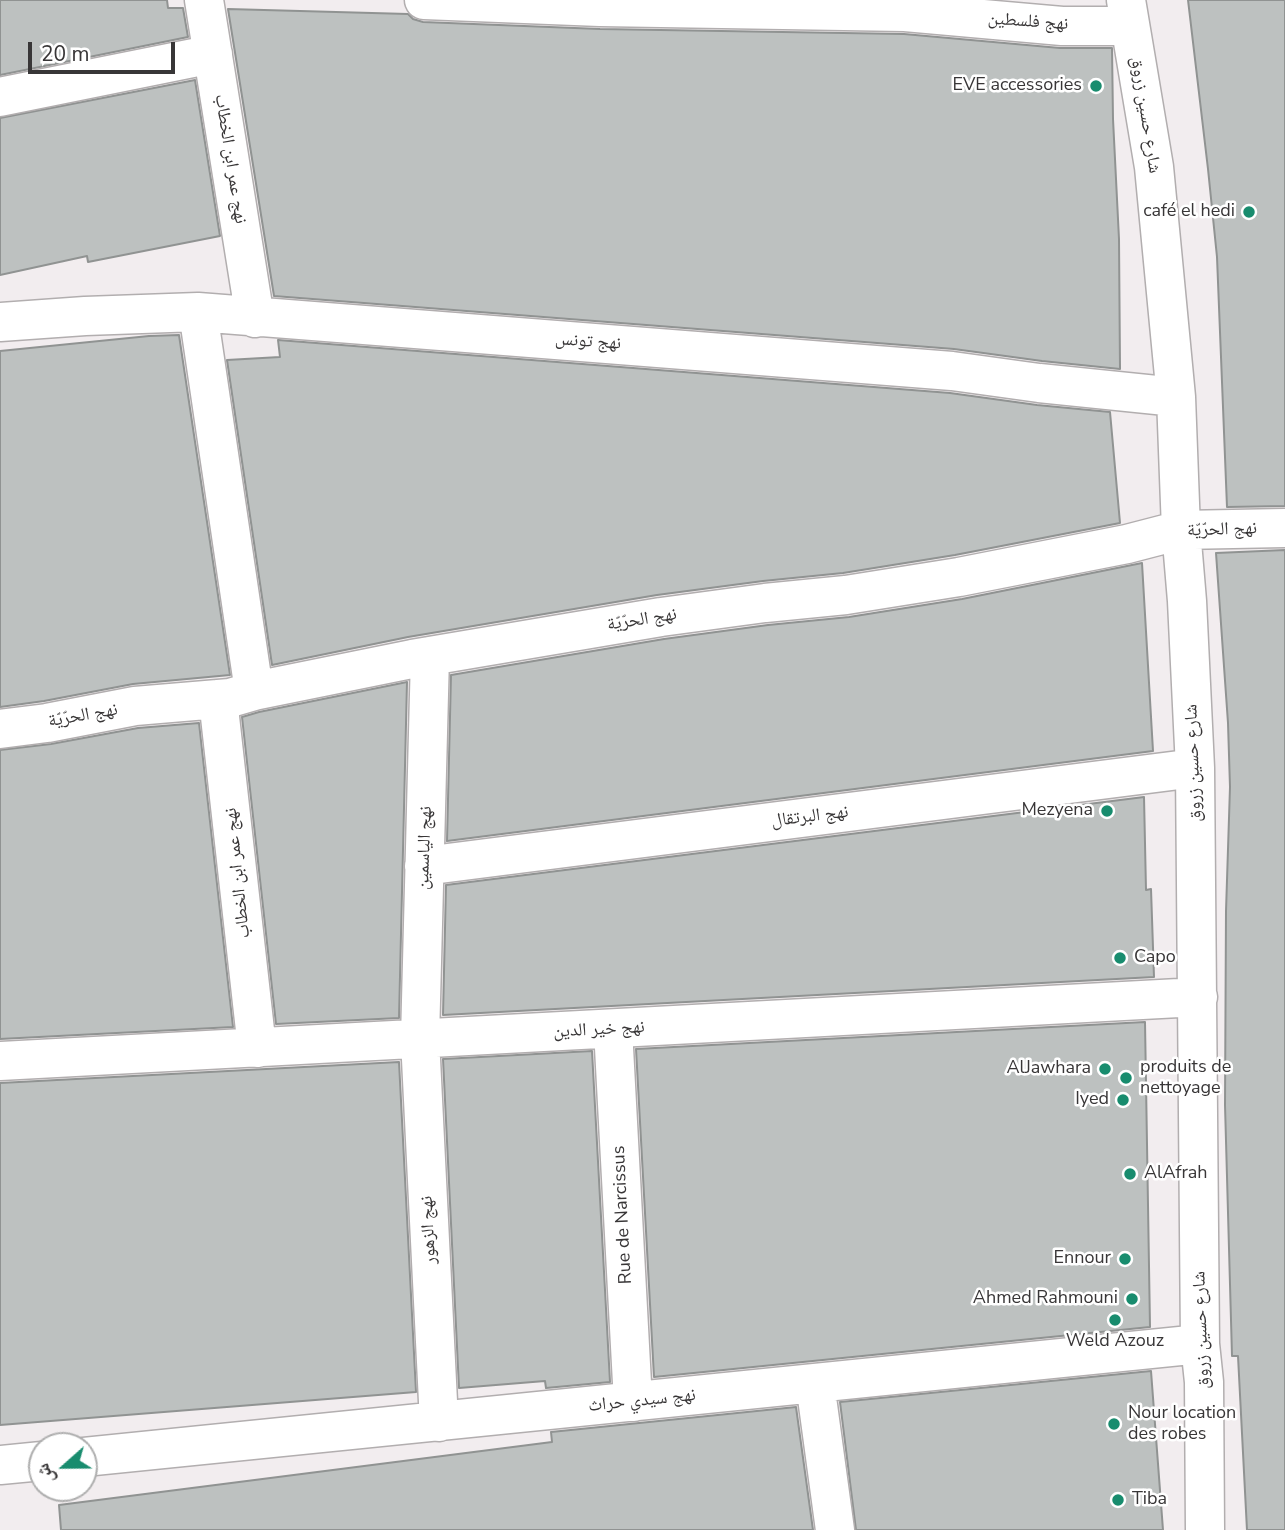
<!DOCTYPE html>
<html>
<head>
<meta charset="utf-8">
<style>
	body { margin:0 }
	#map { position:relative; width:1285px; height:1530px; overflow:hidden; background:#f2edef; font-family:"Nunito Sans","Noto Naskh Arabic",sans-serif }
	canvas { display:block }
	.north { position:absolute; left:28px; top:1432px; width:70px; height:70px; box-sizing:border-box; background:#fff; border:2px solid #afafaf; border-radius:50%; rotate:249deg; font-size:19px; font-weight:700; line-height:28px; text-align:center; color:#383637 }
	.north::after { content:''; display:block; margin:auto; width:24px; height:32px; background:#188c6e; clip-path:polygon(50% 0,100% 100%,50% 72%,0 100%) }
	.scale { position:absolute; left:28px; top:42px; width:147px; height:32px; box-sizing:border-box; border:4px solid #383637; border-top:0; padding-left:9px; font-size:21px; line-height:24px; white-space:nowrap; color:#383637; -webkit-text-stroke:5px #fff; paint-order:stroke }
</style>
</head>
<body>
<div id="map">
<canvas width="1285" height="1530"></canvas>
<div class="north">ش</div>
<div class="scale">20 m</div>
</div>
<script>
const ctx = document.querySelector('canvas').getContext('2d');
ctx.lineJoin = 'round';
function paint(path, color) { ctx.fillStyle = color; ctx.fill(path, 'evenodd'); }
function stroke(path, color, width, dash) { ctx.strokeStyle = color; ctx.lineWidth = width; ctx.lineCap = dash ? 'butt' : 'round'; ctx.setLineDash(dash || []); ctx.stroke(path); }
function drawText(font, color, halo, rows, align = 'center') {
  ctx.font = font + ' "Nunito Sans","Noto Naskh Arabic",sans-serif'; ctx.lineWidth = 5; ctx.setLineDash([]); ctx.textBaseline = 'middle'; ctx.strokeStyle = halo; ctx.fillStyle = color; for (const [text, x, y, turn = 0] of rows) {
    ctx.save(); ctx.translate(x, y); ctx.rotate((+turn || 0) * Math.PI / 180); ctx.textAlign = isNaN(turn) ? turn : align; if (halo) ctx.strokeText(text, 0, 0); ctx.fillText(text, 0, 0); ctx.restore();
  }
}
const building = new Path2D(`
	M 0,0 L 167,0 L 168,8 L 183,8 L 188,37 L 0,75 Z
	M 1188,0 L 1285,0 L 1285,506 L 1227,507 L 1217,257 L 1208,169 Z
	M 228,9 L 408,14 L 413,19 L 423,22 L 600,29 L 904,34 L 1060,48 L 1112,48 L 1113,119 L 1119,239 L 1120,369 L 1042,361 L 954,349 L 274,296 Z
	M 195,80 L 220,236 L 88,262 L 87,256 L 0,275 L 0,118 Z
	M 179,335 L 230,675 L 133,684 L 44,701 L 0,707 L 0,351 L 149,336 Z
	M 278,340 L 950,393 L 1037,405 L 1110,412 L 1120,523 L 955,555 L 843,573 L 763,581 L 657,595 L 408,637 L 272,665 L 227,360 L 280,357 Z
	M 1285,550 L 1285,1530 L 1247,1530 L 1238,1356 L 1232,1356 L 1225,1105 L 1226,911 L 1230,787 L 1228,723 L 1216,553 Z
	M 1142,563 L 1153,751 L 447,841 L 451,675 L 664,639 L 768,625 L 849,617 L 962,599 Z
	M 407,682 L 399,1018 L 276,1024 L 242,717 L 259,712 Z
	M 199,723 L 233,1027 L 0,1039 L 0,750 L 51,744 L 138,728 Z
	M 1144,797 L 1146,890 L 1151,889 L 1154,977 L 443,1015 L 446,885 Z
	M 1145,1022 L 1150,1327 L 654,1377 L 636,1049 Z
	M 592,1051 L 610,1382 L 546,1388 L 545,1381 L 459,1388 L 443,1059 Z
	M 399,1062 L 416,1392 L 0,1425 L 0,1083 Z
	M 1151,1371 L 1163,1530 L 856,1530 L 840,1402 Z
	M 796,1407 L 813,1530 L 61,1530 L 59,1505 L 552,1442 L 551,1432 Z`);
paint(building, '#bdc1c0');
stroke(building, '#909392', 2);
const minor = new Path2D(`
	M 204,0 L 255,318
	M 424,0 L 600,7 L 905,12 L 1062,26 L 1130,26
	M 1126,0 L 1154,167 L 1176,397 L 1181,530 L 1187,601 L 1195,768 L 1200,1344 L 1204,1382 L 1205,1530
	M 0,97 L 213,54
	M 198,312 L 254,691
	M 0,322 L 85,316 L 198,312 L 952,371 L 1039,383 L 1176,397
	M 430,656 L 420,1039 L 439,1422
	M 218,699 L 257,1048
	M 0,729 L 47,723 L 135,706 L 230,698 L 254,691 L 412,659 L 661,617 L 765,603 L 846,595 L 959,577 L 1127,544 L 1181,530 L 1285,528
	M 424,866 L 1195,768
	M 613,1029 L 633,1402
	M 0,1061 L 1198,997
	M 815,1383 L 835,1530
	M 84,1457 L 1200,1344
	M 0,1465 L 42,1461`);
stroke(minor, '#b2aeaf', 41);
stroke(minor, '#fff', 38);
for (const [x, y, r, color] of [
	[1096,86,7,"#188c6e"],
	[1249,212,7,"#188c6e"],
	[1107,811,7,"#188c6e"],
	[1120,958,7,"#188c6e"],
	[1105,1069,7,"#188c6e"],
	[1126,1078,7,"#188c6e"],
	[1123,1100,7,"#188c6e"],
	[1130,1174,7,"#188c6e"],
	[1125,1259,7,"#188c6e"],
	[1132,1299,7,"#188c6e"],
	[1115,1320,7,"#188c6e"],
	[1114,1424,7,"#188c6e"],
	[1118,1500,7,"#188c6e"]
]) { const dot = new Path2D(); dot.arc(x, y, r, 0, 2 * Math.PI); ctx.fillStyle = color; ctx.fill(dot); stroke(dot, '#fff', 2.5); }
drawText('18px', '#383637', '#fff', [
	["نهج فلسطين",1028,22,4],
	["شارع حسين زروق",1145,115,81],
	["نهج عمر ابن الخطاب",230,159,81],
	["نهج تونس",588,342,4],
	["نهج الحرّيّة",1222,530,-2],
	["نهج الحرّيّة",642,620,-9],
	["نهج الحرّيّة",83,716,-10],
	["شارع حسين زروق",1194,763,-92],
	["نهج البرتقال",810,817,-7],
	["نهج الياسمين",425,848,-88],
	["نهج عمر ابن الخطاب",238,873,-96],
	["نهج خير الدين",599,1030,-3],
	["Rue de Narcissus",623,1215,-93],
	["نهج الزهور",429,1230,-93],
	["شارع حسين زروق",1202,1330,-92],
	["نهج سيدي حراث",642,1401,-6]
]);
drawText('18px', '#383637', '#fff', [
	["EVE accessories",1082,86],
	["café el hedi",1235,212],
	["Mezyena",1093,811],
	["Capo",1134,958,"left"],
	["produits de",1140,1068,"left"],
	["nettoyage",1140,1089,"left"],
	["AlJawhara",1091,1069],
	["Iyed",1109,1100],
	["AlAfrah",1144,1174,"left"],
	["Ennour",1111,1259],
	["Ahmed Rahmouni",1118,1299],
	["Weld Azouz",1115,1342,"center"],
	["Nour location",1128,1414,"left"],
	["des robes",1128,1435,"left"],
	["Tiba",1132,1500,"left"]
], 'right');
</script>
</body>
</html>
